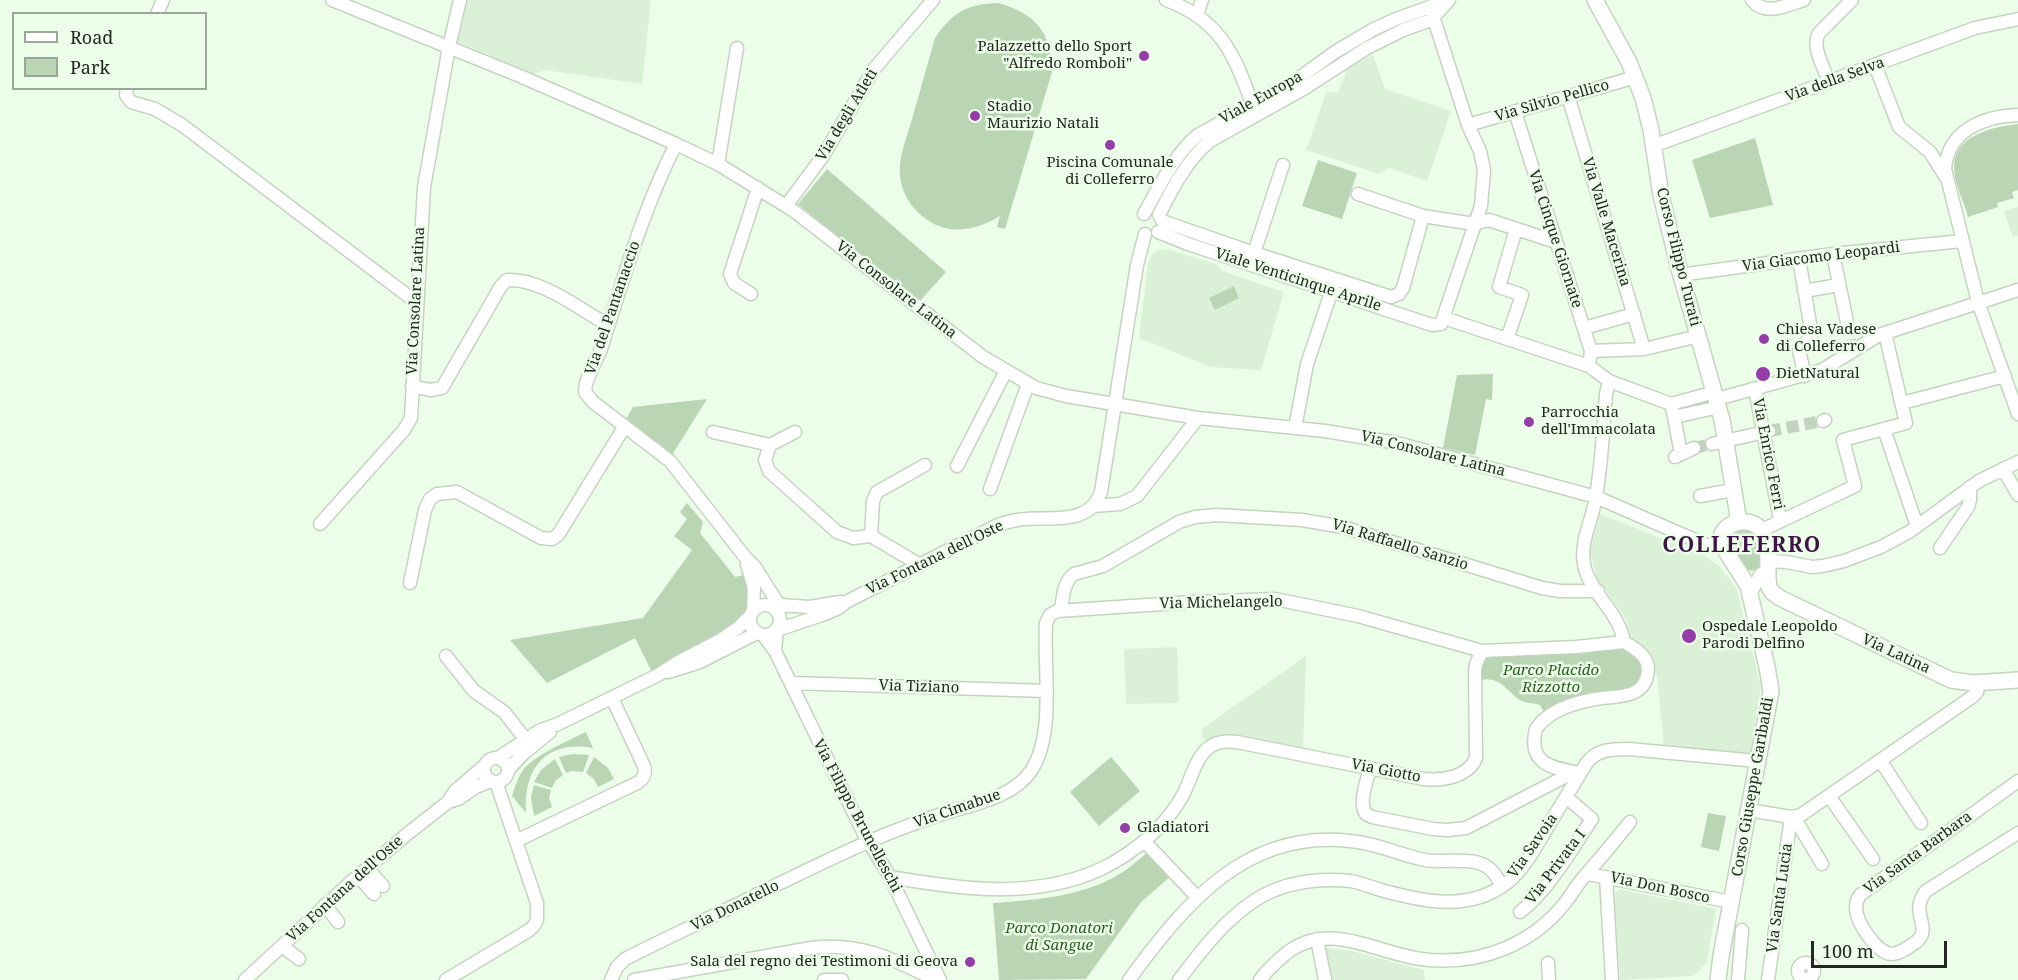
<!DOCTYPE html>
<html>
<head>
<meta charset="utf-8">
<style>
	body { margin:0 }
	#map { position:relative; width:2018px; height:980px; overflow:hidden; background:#ecfde9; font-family:"Noto Serif",serif }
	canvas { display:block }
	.legend { position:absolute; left:12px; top:12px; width:195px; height:78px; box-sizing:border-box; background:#ecfde9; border:2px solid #9ba899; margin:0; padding:8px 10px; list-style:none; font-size:18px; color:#222821 }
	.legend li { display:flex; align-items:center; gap:12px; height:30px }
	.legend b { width:30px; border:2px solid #9ba899 }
	.scale { position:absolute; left:1811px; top:941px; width:136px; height:27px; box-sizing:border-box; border:3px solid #222821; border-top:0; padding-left:8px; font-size:18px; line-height:21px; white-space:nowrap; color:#222821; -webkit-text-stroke:4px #ecfde9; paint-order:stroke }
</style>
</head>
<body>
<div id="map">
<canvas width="2018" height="980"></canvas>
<ul class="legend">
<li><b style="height:8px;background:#fff"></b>Road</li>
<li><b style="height:16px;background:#b9d5b3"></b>Park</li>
</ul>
<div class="scale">100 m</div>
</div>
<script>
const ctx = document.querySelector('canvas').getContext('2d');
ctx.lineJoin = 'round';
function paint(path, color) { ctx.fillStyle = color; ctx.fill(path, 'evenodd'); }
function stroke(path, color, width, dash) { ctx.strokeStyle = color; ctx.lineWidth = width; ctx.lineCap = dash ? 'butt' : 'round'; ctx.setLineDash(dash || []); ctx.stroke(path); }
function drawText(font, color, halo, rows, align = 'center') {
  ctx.font = font + ' "Noto Serif",serif'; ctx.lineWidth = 5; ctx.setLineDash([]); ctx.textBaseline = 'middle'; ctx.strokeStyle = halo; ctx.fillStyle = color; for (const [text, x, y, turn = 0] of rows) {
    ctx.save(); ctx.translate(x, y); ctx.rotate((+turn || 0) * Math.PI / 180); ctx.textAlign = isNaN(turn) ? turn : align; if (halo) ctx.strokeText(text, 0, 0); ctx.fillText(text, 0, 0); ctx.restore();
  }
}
paint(new Path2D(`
	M 467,0 L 651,0 L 642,84 L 545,70 L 534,74 L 458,42 Z
	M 1373,55 L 1385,89 L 1451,111 L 1427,181 L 1389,168 L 1379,174 L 1306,150 L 1326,93 L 1338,92 L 1348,67 Z
	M 2018,207 L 2018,236 L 2013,237 L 2004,211 Z
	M 1167,249 L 1216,264 L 1222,271 L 1284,292 L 1261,370 L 1211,367 L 1139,338 L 1148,262 L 1152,254 L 1159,250 Z
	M 1600,514 L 1703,555 L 1720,567 L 1737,589 L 1761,687 L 1750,754 L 1664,745 L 1657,676 L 1648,653 L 1632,641 L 1626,619 L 1597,578 L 1590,552 Z
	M 1177,647 L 1179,703 L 1126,704 L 1124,649 Z
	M 1306,656 L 1303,751 L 1208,744 L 1202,736 L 1203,728 Z
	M 1619,889 L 1716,909 L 1707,962 L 1693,976 L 1620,980 L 1614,894 Z
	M 1326,948 L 1352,951 L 1424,970 L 1425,980 L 1330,980 Z`), '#dbf1d7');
paint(new Path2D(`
	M 999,3 C 1037,15 1051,32 1052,72 L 1005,229 L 997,227 L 1000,216 C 980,228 956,235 934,224 C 916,214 903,198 900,177 C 898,159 906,139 911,123 C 919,94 927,66 935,38 C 953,12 967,4 999,3 Z
	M 2018,124 L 2018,190 L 2012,192 L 2014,198 L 1997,203 L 1998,207 L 1968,217 C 1964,202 1954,183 1954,167 C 1954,135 1993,127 2018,124 Z
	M 1755,138 L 1773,205 L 1710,218 L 1692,160 Z
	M 1318,160 L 1357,173 L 1342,219 L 1302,206 Z
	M 827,169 L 946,272 L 919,302 L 798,204 Z
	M 1234,286 L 1239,298 L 1215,310 L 1209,298 Z
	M 1493,374 L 1492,400 L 1486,399 L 1475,455 L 1443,448 L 1457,375 Z
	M 707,399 L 672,455 L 625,421 L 633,407 Z
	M 687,503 L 703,522 L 700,533 L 735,577 L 744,575 C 752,594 751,605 741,623 L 652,672 L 635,638 L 547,683 L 510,640 L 643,618 L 692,550 L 674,536 L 687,519 L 680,512 Z
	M 1741,530 L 1753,531 C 1760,541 1764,555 1761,567 C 1756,571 1752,572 1746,569 L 1730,543 L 1730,539 L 1732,535 Z
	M 1622,647 C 1626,650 1633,652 1636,655 C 1648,666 1641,682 1631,690 L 1546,716 L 1540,705 C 1533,703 1525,703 1520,700 C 1505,690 1501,676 1480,680 L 1481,664 L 1485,656 Z
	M 586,732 L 593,748 C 547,740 523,767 526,813 L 512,796 C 515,787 518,777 523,770 C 533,756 570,740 586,732 Z
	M 572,754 L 589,755 L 583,772 L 572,771 L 566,773 L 559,757 Z
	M 594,757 L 608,768 L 614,779 L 598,787 L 594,779 L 586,773 Z
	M 1111,757 L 1140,791 L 1099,826 L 1070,792 Z
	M 555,759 L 563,775 L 555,781 L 552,788 L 534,782 L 541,770 Z
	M 534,785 L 551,790 L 549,798 L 552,807 L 534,816 L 531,797 Z
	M 1708,813 L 1726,816 L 1719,851 L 1701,847 Z
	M 1148,852 L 1170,877 L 1141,902 L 1086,979 L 999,980 L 993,903 C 1038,900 1088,896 1126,870 C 1134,864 1141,858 1148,852 Z`), '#b9d5b3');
stroke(new Path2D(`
	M 1847,322 L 1850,341
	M 1769,431 L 1823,421
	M 1694,448 L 1712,444`), '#c4d2c1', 12, [12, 6]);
const minor = new Path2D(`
	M 332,0 L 520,76 L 676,144 L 718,164 L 794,211 L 983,357 L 1036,388 L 1066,396 L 1198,418 L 1325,431 L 1397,443 L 1596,497 L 1704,544 L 1723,548
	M 1166,0 C 1219,19 1235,54 1252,104
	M 1752,0 C 1765,17 1787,5 1804,0
	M 157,14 L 163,0
	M 1197,15 L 1202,0
	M 1875,65 L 1899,127 L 1930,152 L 1945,176
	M 1829,82 C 1824,67 1811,47 1819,33 L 1852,0
	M 127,88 L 126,95 L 131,102 L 155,109 L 182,125 L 416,302
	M 1568,96 L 1644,349
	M 1515,112 L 1591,351 L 1589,366
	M 2018,115 C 1984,116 1948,130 1945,169 L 1978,302 L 2018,414
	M 1468,125 L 1636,77
	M 676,144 C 643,209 623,280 601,349 C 596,363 585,377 585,392 L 593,402 L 670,461 L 745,557 L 755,567 L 779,605
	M 1653,146 L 1975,28 L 2018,19
	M 718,164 L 737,48
	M 1358,194 L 1423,216 L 1474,224 L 1489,220 L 1556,242
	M 786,206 L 823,156 L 874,69 L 933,0
	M 1144,214 C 1158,189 1175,153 1198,135 L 1292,83 L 1335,52 L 1374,29 L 1396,19 L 1430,7 L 1440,0
	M 1159,215 C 1172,189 1186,161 1210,141 L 1305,88 L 1367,48 L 1403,30 L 1431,20 L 1449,0
	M 1162,221 L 1254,253 L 1391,297 L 1399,294 L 1403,288 L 1423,216
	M 1158,232 L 1188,244 L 1432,325 L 1441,324 L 1481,206 L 1484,170 L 1480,151 L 1468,125 L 1430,7
	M 1254,253 L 1283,165
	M 1833,254 L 1847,322
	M 1799,259 L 1812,335 L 1799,351 L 1805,376
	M 1680,275 L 1833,254 L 1962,241
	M 1804,291 L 1839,285
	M 751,294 L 734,283 L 730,274 L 758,188
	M 1444,318 L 1589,366 L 1609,381 L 1671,404
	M 1584,328 L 1634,314
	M 1507,339 L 1522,295 L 1499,287 L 1516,229
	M 1591,351 L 1644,349 L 1699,336
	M 1609,381 L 1606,394 C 1603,428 1602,463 1596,496 C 1593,520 1578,543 1585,569 C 1593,596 1619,612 1624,642
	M 412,386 L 430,390 L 442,388 L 501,286 L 507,280 C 541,278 579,309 608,325
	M 1755,389 L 1780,520
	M 1715,392 L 1671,404 L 1674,417 L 1719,407
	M 1717,399 L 1822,370 L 1879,335 L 2018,290
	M 1902,403 L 2005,376
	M 1674,417 L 1681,454
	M 1823,421 L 1825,420
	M 1295,428 L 1307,364 L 1334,284
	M 1884,429 L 1917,526
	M 713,432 L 770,445
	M 795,432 L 770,445 L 765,460 L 769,471 L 837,532 L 853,538 L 871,536
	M 1712,444 L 1769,431
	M 1675,457 L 1694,448
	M 957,466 L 1006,371
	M 2003,469 L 2018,495
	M 990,489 L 1028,384
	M 1700,496 L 1733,490
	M 1093,506 L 1120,504 L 1137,496 L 1198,418
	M 320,524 L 404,430 L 411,418 L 424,187 L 449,47 L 460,0
	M 1762,530 L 1855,486 L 1843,440 L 1906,423 L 1885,333
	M 1940,548 L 1968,507 L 1970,500 L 1970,487
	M 1768,561 L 1787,562 L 1812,567 L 1823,566 L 1844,561 L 1881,547 L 1909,532 L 1979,481 L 2018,462
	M 747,564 L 754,588 L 753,610
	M 920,565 L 871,536 L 873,501 L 877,492 L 925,465
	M 410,583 L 425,510 L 430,499 L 437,494 L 457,492 L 541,538 L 552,539 L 558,535 L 625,426
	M 1750,594 L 1761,574
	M750 620a15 15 0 1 1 30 0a15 15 0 1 1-30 0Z
	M 779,605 L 810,607 L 840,602
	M 1061,610 C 1063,597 1063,583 1074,574 L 1103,566 L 1179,522 L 1195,517 L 1217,515 L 1302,520 L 1343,527 L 1542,588 L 1560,591 L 1598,591
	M 763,635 L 775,651 L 777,630 L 822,615 L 839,608 L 846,602 L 998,525 C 1007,522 1016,519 1026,519 C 1053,517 1090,525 1101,492 L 1137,265 L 1145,234
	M 775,651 L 864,834 L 890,877 L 940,980
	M 446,656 L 474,691 L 504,712 L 526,740
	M 668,672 L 700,662 L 757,633
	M 791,683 L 1047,691
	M 498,758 L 539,731 L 558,724 L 658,675 L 678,662 L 722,639 L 738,628 L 751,615
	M484 770a12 12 0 1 1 24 0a12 12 0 1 1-24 0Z
	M 1880,760 L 1921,823
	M 1370,768 C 1367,781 1358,803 1366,814 L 1372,817 L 1433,829 L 1447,830 L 1466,828 L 1574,772
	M 508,770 L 524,753 L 550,732
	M 2018,781 L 1860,895 C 1857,899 1856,903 1856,908 C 1856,922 1877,953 1891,954 C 1900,954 1909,947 1916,942 C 1934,928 1908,913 1926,891 L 2018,833
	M 1829,796 L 1873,859
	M 448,802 L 455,791 L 484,766
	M 1748,810 L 1791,817 L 1801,815 L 1972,697 L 1977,692 L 1979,683
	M 1794,817 L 1822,864
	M 516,841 L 637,783 C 644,779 646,773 644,766 L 612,698
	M 1144,841 L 1197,897
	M 367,868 L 383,886
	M 1588,874 L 1731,902
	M 358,876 L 374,894
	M 890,877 C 959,889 1034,900 1101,869 C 1134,853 1167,826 1184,793 C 1191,779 1195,760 1207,749 C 1216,741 1226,741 1237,742 L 1424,779 C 1443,781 1468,777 1476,758 L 1475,671 L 1476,664 L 1482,651
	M 1606,877 L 1612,980
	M 325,905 L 338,922
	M 1520,912 C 1548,891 1572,849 1592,819 L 1566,797
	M 1317,939 L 1325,980
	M 282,946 L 299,959
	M 1548,963 L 1549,980
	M1798 971a8 8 0 1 1 16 0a8 8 0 1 1-16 0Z
	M 245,980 L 352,881 L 406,835 L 448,802 L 458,799 L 476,787 L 491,781
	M 446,980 L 528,931 L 534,926 L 537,920 L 537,903 L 496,782
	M 611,980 L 617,967 L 625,959 C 672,935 721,913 768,889 C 824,862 879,834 939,815 C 969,805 1012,799 1031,771 C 1056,733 1043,666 1046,623 L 1050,615 L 1057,611 L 1193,602 L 1275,599 L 1358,616 L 1482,651 L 1576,647 L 1624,642 C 1631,646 1638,650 1643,656 C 1652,667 1648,685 1635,692 C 1625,697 1613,697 1602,698 C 1580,701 1549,709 1536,729 C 1527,765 1553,768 1580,773
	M 634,980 L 811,948 C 861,942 893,959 936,980
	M 824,980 L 842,980
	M 1129,980 C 1184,905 1245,829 1350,841 C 1376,843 1400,855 1425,860 C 1445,864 1477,854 1492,871 C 1496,875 1499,881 1502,886
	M 1179,980 C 1203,948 1233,909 1270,892 C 1294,881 1324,878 1351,881 C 1361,883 1371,887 1381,890 C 1424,902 1470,912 1508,882 C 1526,867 1538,843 1550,823 C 1562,803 1574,784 1586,764 C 1596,749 1612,749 1629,749 L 1757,761
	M 1260,980 C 1266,971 1274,964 1282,957 C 1325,918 1373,952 1421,959 C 1450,963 1480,959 1506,948 C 1529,938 1549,923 1564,904 C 1571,896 1576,886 1583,878 C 1599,860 1615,841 1630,822
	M 1738,980 L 1742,930
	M 1768,980 L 1791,817`);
const major = new Path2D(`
	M 1595,0 L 1629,62 L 1643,98 L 1651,130 L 1661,195 L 1678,265 L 1722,420 L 1739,522
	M 1718,980 L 1721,956 L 1771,691 L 1767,667 L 1748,586 L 1720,542 C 1721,519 1756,514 1764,535 C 1771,552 1766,570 1769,587 L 1772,592 L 1780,598 L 1951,680 L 1973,683 L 2018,680`);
stroke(minor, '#c4d4c1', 15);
stroke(major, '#c4d4c1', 18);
stroke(minor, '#fff', 12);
stroke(major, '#fff', 15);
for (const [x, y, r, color] of [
	[1144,56,6,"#943ca8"],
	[975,116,6,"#943ca8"],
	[1110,145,6,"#943ca8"],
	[1764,339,6,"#943ca8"],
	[1763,374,8,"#943ca8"],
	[1529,422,6,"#943ca8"],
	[1689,636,8,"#943ca8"],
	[1125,828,6,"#943ca8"],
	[970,962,6,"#943ca8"]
]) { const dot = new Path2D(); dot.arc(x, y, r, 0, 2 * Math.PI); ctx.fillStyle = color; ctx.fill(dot); stroke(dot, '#ecfde9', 2); }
drawText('15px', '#222821', '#ecfde9', [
	["Palazzetto dello Sport",1132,47,"right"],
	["\"Alfredo Romboli\"",1132,64,"right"],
	["Stadio",987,107],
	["Maurizio Natali",987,124],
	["Piscina Comunale",1110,163,"center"],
	["di Colleferro",1110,180,"center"],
	["Chiesa Vadese",1776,330],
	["di Colleferro",1776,347],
	["DietNatural",1776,374],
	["Parrocchia",1541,413],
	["dell'Immacolata",1541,430],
	["Ospedale Leopoldo",1702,627],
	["Parodi Delfino",1702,644],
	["Gladiatori",1137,828],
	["Sala del regno dei Testimoni di Geova",958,962,"right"]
], 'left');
drawText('15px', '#222821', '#ecfde9', [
	["Via della Selva",1835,80,-20],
	["Viale Europa",1261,98,-29],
	["Via Silvio Pellico",1552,101,-16],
	["Via degli Atleti",847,115,-59],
	["Via Valle Macerina",1606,222,73],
	["Via Cinque Giornate",1555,239,72],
	["Corso Filippo Turati",1678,257,76],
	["Via Giacomo Leopardi",1821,257,-7],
	["Viale Venticinque Aprile",1298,280,18],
	["Via Consolare Latina",896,290,38],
	["Via Consolare Latina",416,301,-87],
	["Via del Pantanaccio",613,308,-71],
	["Via Consolare Latina",1433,454,14],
	["Via Enrico Ferri",1768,454,79],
	["Via Raffaello Sanzio",1400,545,17],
	["Via Fontana dell'Oste",935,558,-26],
	["Via Michelangelo",1221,603,-1],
	["Via Latina",1896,654,25],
	["Via Tiziano",919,687,2],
	["Via Giotto",1386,771,11],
	["Corso Giuseppe Garibaldi",1753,787,-80],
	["Via Cimabue",957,809,-19],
	["Via Filippo Brunelleschi",857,816,62],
	["Via Savoia",1533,846,-55],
	["Via Santa Barbara",1918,853,-36],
	["Via Privata I",1556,867,-53],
	["Via Don Bosco",1660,888,12],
	["Via Fontana dell'Oste",345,889,-42],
	["Via Santa Lucia",1780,898,-82],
	["Via Donatello",735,906,-26]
]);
drawText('italic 15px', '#2a5e1e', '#ecfde9', [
	["Parco Placido",1551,671],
	["Rizzotto",1551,688],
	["Parco Donatori",1059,929],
	["di Sangue",1059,946]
]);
ctx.letterSpacing = '1.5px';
drawText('bold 21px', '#3e1347', '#ecfde9', [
	["COLLEFERRO",1742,546]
]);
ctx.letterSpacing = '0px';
</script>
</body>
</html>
